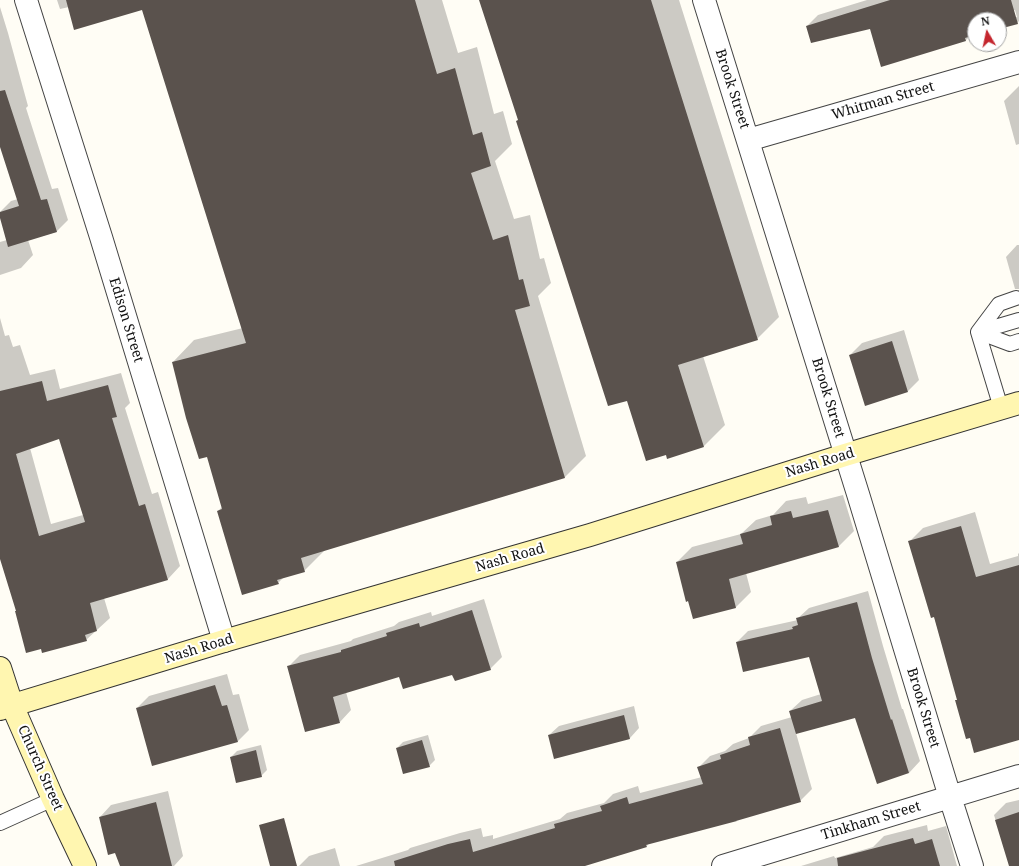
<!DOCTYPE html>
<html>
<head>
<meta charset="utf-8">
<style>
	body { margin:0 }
	#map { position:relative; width:1019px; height:866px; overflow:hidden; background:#fffdf5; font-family:"Noto Serif",serif }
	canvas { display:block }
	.north { position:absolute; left:967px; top:12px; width:40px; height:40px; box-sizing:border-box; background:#fff; border:1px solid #a0a0a0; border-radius:50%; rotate:351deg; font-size:11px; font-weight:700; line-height:16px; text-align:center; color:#111 }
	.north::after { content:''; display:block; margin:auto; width:14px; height:18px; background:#c4262e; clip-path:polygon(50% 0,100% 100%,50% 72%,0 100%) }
</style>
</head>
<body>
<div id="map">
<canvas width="1019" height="866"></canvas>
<div class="north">N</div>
</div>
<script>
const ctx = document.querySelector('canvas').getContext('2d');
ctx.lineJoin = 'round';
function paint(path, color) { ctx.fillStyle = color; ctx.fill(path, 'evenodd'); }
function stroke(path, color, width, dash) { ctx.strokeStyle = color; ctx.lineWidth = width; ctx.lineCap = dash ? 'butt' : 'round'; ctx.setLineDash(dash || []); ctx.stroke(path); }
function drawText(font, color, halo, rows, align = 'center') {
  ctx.font = font + ' "Noto Serif",serif'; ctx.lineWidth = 4; ctx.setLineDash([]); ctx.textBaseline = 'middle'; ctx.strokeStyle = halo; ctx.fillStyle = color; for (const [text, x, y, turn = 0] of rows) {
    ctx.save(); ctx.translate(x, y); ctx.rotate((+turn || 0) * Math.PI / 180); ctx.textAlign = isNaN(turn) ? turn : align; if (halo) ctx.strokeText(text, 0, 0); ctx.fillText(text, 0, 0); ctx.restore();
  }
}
paint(new Path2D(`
	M 57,0 L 442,0 L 458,53 L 477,47 L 494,114 L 503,111 L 512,144 L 495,161 L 514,219 L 530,215 L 540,259 L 544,258 L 551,283 L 538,296 L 586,456 L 565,477 L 325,550 L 304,571 L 284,577 L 278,583 L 218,511 L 223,506 L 208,455 L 173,362 L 194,340 L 243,328 L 143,8 L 69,7 L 60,9 Z
	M 480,0 L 679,0 L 779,317 L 757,339 L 703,356 L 725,425 L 704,446 L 666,454 L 627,399 L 519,120 Z
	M 867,0 L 1019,0 L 1019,21 L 1017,23 L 999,28 L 999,20 L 975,20 L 975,34 L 970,36 L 965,41 L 871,28 L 807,26 L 818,15 ZM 1015,10 L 1017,17 L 1015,17 L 1013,11 Z
	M 0,7 L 8,33 L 28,106 L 26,108 L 52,189 L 58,188 L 68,220 L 56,232 L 28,240 L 33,255 L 21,268 L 0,275 L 0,242 L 7,240 L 0,212 L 11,201 L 18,199 L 0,143 Z
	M 1019,86 L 1019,144 L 1016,145 L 1004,101 Z
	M 1017,245 L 1019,245 L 1019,289 L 1015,289 L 1006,257 Z
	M 0,318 L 5,336 L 9,335 L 13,347 L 20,345 L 30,375 L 55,369 L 60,389 L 121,373 L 130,403 L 125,408 L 152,494 L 158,492 L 180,566 L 168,579 L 104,598 L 110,618 L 86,640 L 17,610 L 0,556 ZM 60,438 L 83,515 L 51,524 L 30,448 Z
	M 904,330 L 919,380 L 908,391 L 850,355 L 862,343 Z
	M 843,495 L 854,531 L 839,546 L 746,573 L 751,592 L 736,607 L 694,618 L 677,562 L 692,547 L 741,534 L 756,520 L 773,515 L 786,501 L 806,497 L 808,504 Z
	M 975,512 L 990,564 L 1018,556 L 1018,554 L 1019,553 L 1019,739 L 958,699 L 934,616 L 909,542 L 923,528 Z
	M 868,591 L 883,646 L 902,709 L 903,709 L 920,761 L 909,773 L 856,717 L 796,733 L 812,789 L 800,801 L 649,843 L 647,846 L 581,866 L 356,866 L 408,850 L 410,848 L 460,833 L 481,828 L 483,837 L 493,835 L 493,839 L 560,819 L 567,813 L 604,803 L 613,794 L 638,786 L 640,793 L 702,777 L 699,767 L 710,756 L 725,751 L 733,744 L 749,738 L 761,726 L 792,717 L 790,711 L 802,700 L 821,694 L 810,656 L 737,642 L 748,631 L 798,620 L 797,619 L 809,608 Z
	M 484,599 L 502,657 L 490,669 L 453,673 L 400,676 L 346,692 L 351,710 L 340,722 L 288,667 L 300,655 L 351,641 L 353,639 L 394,626 L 399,622 L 431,612 L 432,616 Z
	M 227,674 L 233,695 L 239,694 L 249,730 L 238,741 L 153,765 L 137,708 L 149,696 Z
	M 634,706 L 639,728 L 630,738 L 555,757 L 549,735 L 559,726 Z
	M 428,735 L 435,760 L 429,766 L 397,748 L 403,742 Z
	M 261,745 L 267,770 L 261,776 L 231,757 L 237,751 Z
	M 168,791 L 183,856 L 174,866 L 121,866 L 100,817 L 111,805 Z
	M 1019,800 L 1019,866 L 1010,866 L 994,815 L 1006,803 Z
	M 927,825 L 928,831 L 946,826 L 957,866 L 801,866 L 834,856 L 835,858 L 873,847 L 884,836 Z
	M 335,848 L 340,866 L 299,866 L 309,856 Z`), '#0003');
paint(new Path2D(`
	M 66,0 L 415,0 L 437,74 L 455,68 L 473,135 L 482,132 L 491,166 L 471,173 L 493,240 L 508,235 L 519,280 L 523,279 L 530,306 L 515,310 L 565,478 L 301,558 L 305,572 L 277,580 L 279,584 L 242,595 L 217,511 L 222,509 L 207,457 L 199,459 L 186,418 L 172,362 L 246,343 L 142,10 L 74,30 Z
	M 479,0 L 651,0 L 758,340 L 678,365 L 704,447 L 667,459 L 666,455 L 646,461 L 627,401 L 608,406 L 516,121 L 518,120 Z
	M 890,0 L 1011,0 L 1018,24 L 999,29 L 999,20 L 975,20 L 975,35 L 965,38 L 966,41 L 881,67 L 870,29 L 811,43 L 806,26 Z
	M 5,90 L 41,200 L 47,199 L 57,232 L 8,247 L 0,218 L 0,212 L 19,206 L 0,147 L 0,91 Z
	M 892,341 L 908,392 L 865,406 L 849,355 Z
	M 42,381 L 47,401 L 108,385 L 117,417 L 112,418 L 139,506 L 145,504 L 168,580 L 90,603 L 97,631 L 85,635 L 87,641 L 42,653 L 41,649 L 26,653 L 15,611 L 16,611 L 0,559 L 0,391 ZM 59,439 L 85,522 L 39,536 L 16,454 Z
	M 828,510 L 839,547 L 729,579 L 736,608 L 693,619 L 688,601 L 686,602 L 676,562 L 743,544 L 740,534 L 772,525 L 770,516 L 791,511 L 793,518 Z
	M 961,526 L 976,577 L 1019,565 L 1019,740 L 974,753 L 970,738 L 966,739 L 955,700 L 957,700 L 934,617 L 931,618 L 908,541 Z
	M 857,602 L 872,658 L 891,720 L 892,719 L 909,773 L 877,784 L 855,718 L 796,734 L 789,711 L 822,701 L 809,657 L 743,672 L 736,642 L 793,629 L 792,627 L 798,625 L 796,618 Z
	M 472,610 L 491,670 L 455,681 L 452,675 L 403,689 L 399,677 L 333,697 L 340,723 L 305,732 L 287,666 L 341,652 L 341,650 L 387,636 L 386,633 L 419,623 L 420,627 Z
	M 215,685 L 222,706 L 227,705 L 238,742 L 152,766 L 136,708 Z
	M 624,715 L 630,739 L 554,759 L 548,735 Z
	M 780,728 L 801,802 L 736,821 L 737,821 L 646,845 L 647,847 L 585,866 L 395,866 L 394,861 L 448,844 L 470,839 L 473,852 L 555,828 L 554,824 L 602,811 L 600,806 L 627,797 L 629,804 L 703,784 L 697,767 L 721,759 L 720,755 L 750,745 L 748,737 Z
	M 422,740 L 430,767 L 403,774 L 396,748 Z
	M 256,750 L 262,777 L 236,783 L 230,757 Z
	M 156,802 L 172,866 L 120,866 L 115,853 L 108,855 L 99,817 Z
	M 1019,812 L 1019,866 L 1009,866 L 995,820 Z
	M 284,818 L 297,866 L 270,866 L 259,825 Z
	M 913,838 L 915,844 L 932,839 L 940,866 L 838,866 L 837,858 Z`), '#5a524d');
const service = new Path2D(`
	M 1016,298 L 999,304 L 978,332 L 1010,344 L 1019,341
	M 1001,408 L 978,332 L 1019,320
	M 0,823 L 53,799`);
const minor = new Path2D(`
	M 26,0 L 101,237 L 224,641
	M 704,0 L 858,494 L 950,797 L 972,866
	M 748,140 L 1019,62
	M 723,866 L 1019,776`);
const secondary = new Path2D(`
	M 0,668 L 12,705 L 53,799 L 85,866
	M 0,709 L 224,641 L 590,535 L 845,455 L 1019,403`);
stroke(service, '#444', 16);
stroke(minor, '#444', 24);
stroke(secondary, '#333', 24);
stroke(service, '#fff', 14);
stroke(minor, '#fff', 22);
stroke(secondary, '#fff6b0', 22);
drawText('14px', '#111', '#fff', [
	["Brook Street",732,89,72],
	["Whitman Street",883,101,-16],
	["Edison Street",126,320,73],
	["Brook Street",828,398,73],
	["Nash Road",820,463,-17],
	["Nash Road",510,558,-16],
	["Nash Road",199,649,-17],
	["Brook Street",923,708,73],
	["Church Street",40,768,66],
	["Tinkham Street",871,821,-17]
]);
</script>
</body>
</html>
